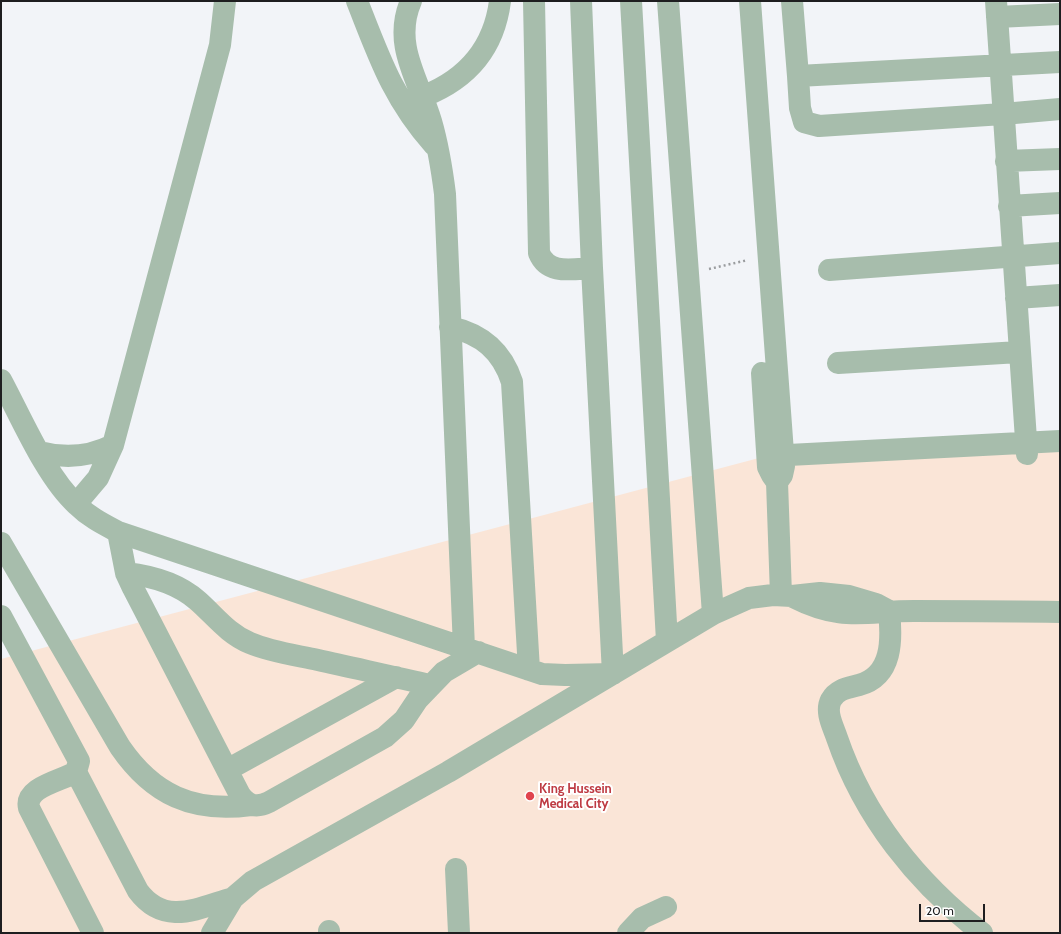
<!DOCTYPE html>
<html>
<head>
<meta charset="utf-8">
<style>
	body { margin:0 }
	#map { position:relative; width:1061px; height:934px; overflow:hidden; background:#f2f4f8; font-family:Cabin,sans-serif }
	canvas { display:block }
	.frame { position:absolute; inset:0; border:2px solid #1e1e20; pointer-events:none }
	.scale { position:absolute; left:919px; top:904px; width:66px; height:18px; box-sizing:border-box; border:2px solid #1e1e20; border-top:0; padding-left:5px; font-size:12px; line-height:14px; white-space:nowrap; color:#1e1e20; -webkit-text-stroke:3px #fff; paint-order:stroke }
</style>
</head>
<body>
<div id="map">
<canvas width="1061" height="934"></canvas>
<div class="frame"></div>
<div class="scale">20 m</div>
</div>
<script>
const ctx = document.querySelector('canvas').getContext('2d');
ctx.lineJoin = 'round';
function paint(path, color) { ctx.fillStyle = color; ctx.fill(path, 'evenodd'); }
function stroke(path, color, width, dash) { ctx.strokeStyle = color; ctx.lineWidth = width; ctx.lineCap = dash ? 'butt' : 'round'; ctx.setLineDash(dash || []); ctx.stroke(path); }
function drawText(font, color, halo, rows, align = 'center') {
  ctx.font = font + ' Cabin,sans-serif'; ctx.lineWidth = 4; ctx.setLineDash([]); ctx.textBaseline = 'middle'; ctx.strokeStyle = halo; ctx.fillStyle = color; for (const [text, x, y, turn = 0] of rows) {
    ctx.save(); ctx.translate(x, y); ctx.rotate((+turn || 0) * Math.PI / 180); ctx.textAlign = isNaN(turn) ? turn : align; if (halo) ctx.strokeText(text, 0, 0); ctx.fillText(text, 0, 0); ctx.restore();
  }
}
paint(new Path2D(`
	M 1060,440 L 1060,933 L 1,933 L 1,659 L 774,454 Z`), '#fae5d7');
stroke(new Path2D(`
	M 709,269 L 748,260`), '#9a9c9f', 2.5, [2, 3]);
stroke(new Path2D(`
	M 357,1 C 379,57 393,99 434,145
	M 411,1 C 392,45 419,80 431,121 C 438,145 442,170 445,194 L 464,648
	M 534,1 L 539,253 C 548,275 572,269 592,268
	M 631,1 L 667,641
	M 668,1 L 713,614
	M 750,1 L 784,466 L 782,475 L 777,482 L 781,595
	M 792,1 L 798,76 L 1060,62
	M 996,1 L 1027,454
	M 997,17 L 1060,14
	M 798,76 L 800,108 L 804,122 L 819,126 L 1003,114 L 1060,109
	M 424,96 C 467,79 494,48 500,1
	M 1006,161 L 1060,159
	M 1009,206 L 1060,203
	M 829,270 L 1060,253
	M 1016,298 L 1060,295
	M 450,327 C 482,334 502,351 512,382 L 529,670
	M 838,363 L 1019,352
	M 762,373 L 768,467 L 772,475 L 777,482
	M 1,380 C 21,417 46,477 77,505 C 89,517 103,524 118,532 L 542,674 L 565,675 L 613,674 L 592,268 L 581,1
	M 40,452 C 66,459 89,457 113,445
	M 769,456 L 1060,441
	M 76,504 L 98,478 L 113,445 L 220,45 L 225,1
	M 118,532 L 126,573 L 133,588 L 240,795 C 248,806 257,808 269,802 L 385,737 L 404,720 L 418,699 L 444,672 L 478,652
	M 1,543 L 120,747 C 153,795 193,813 251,805
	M 126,573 C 152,576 178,583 198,601 C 215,616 228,634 250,643 C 271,652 295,655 318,660 C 355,668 393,677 431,685
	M 793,597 C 842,622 864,611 914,611 C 963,611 1011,611 1060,612
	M 889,611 C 892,639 893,676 859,685 C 848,688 837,689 831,700 C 825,712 833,726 837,738 C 864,817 917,883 982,933
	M 1,616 L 79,761 L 76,772 C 61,781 24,787 29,808 L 93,933
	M 227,770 L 396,677
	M 76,772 L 138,891 C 165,927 198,908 233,898
	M 456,869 L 459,933
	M 329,931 L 329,933
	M 212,933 L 233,898 L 253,881 L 448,772 L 713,614 L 749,598 L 773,595 L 792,596 L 820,593 L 849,596 L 876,604 L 889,611
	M 628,933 L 642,918 L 666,907`), '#a7bdac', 22);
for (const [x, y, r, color] of [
	[530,796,5,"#e0444e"]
]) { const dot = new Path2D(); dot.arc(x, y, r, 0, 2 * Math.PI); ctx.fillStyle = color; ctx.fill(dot); stroke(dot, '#fff', 1.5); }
drawText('bold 13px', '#be3a42', '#fff', [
	["King Hussein",539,789],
	["Medical City",539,804]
], 'left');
</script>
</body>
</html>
